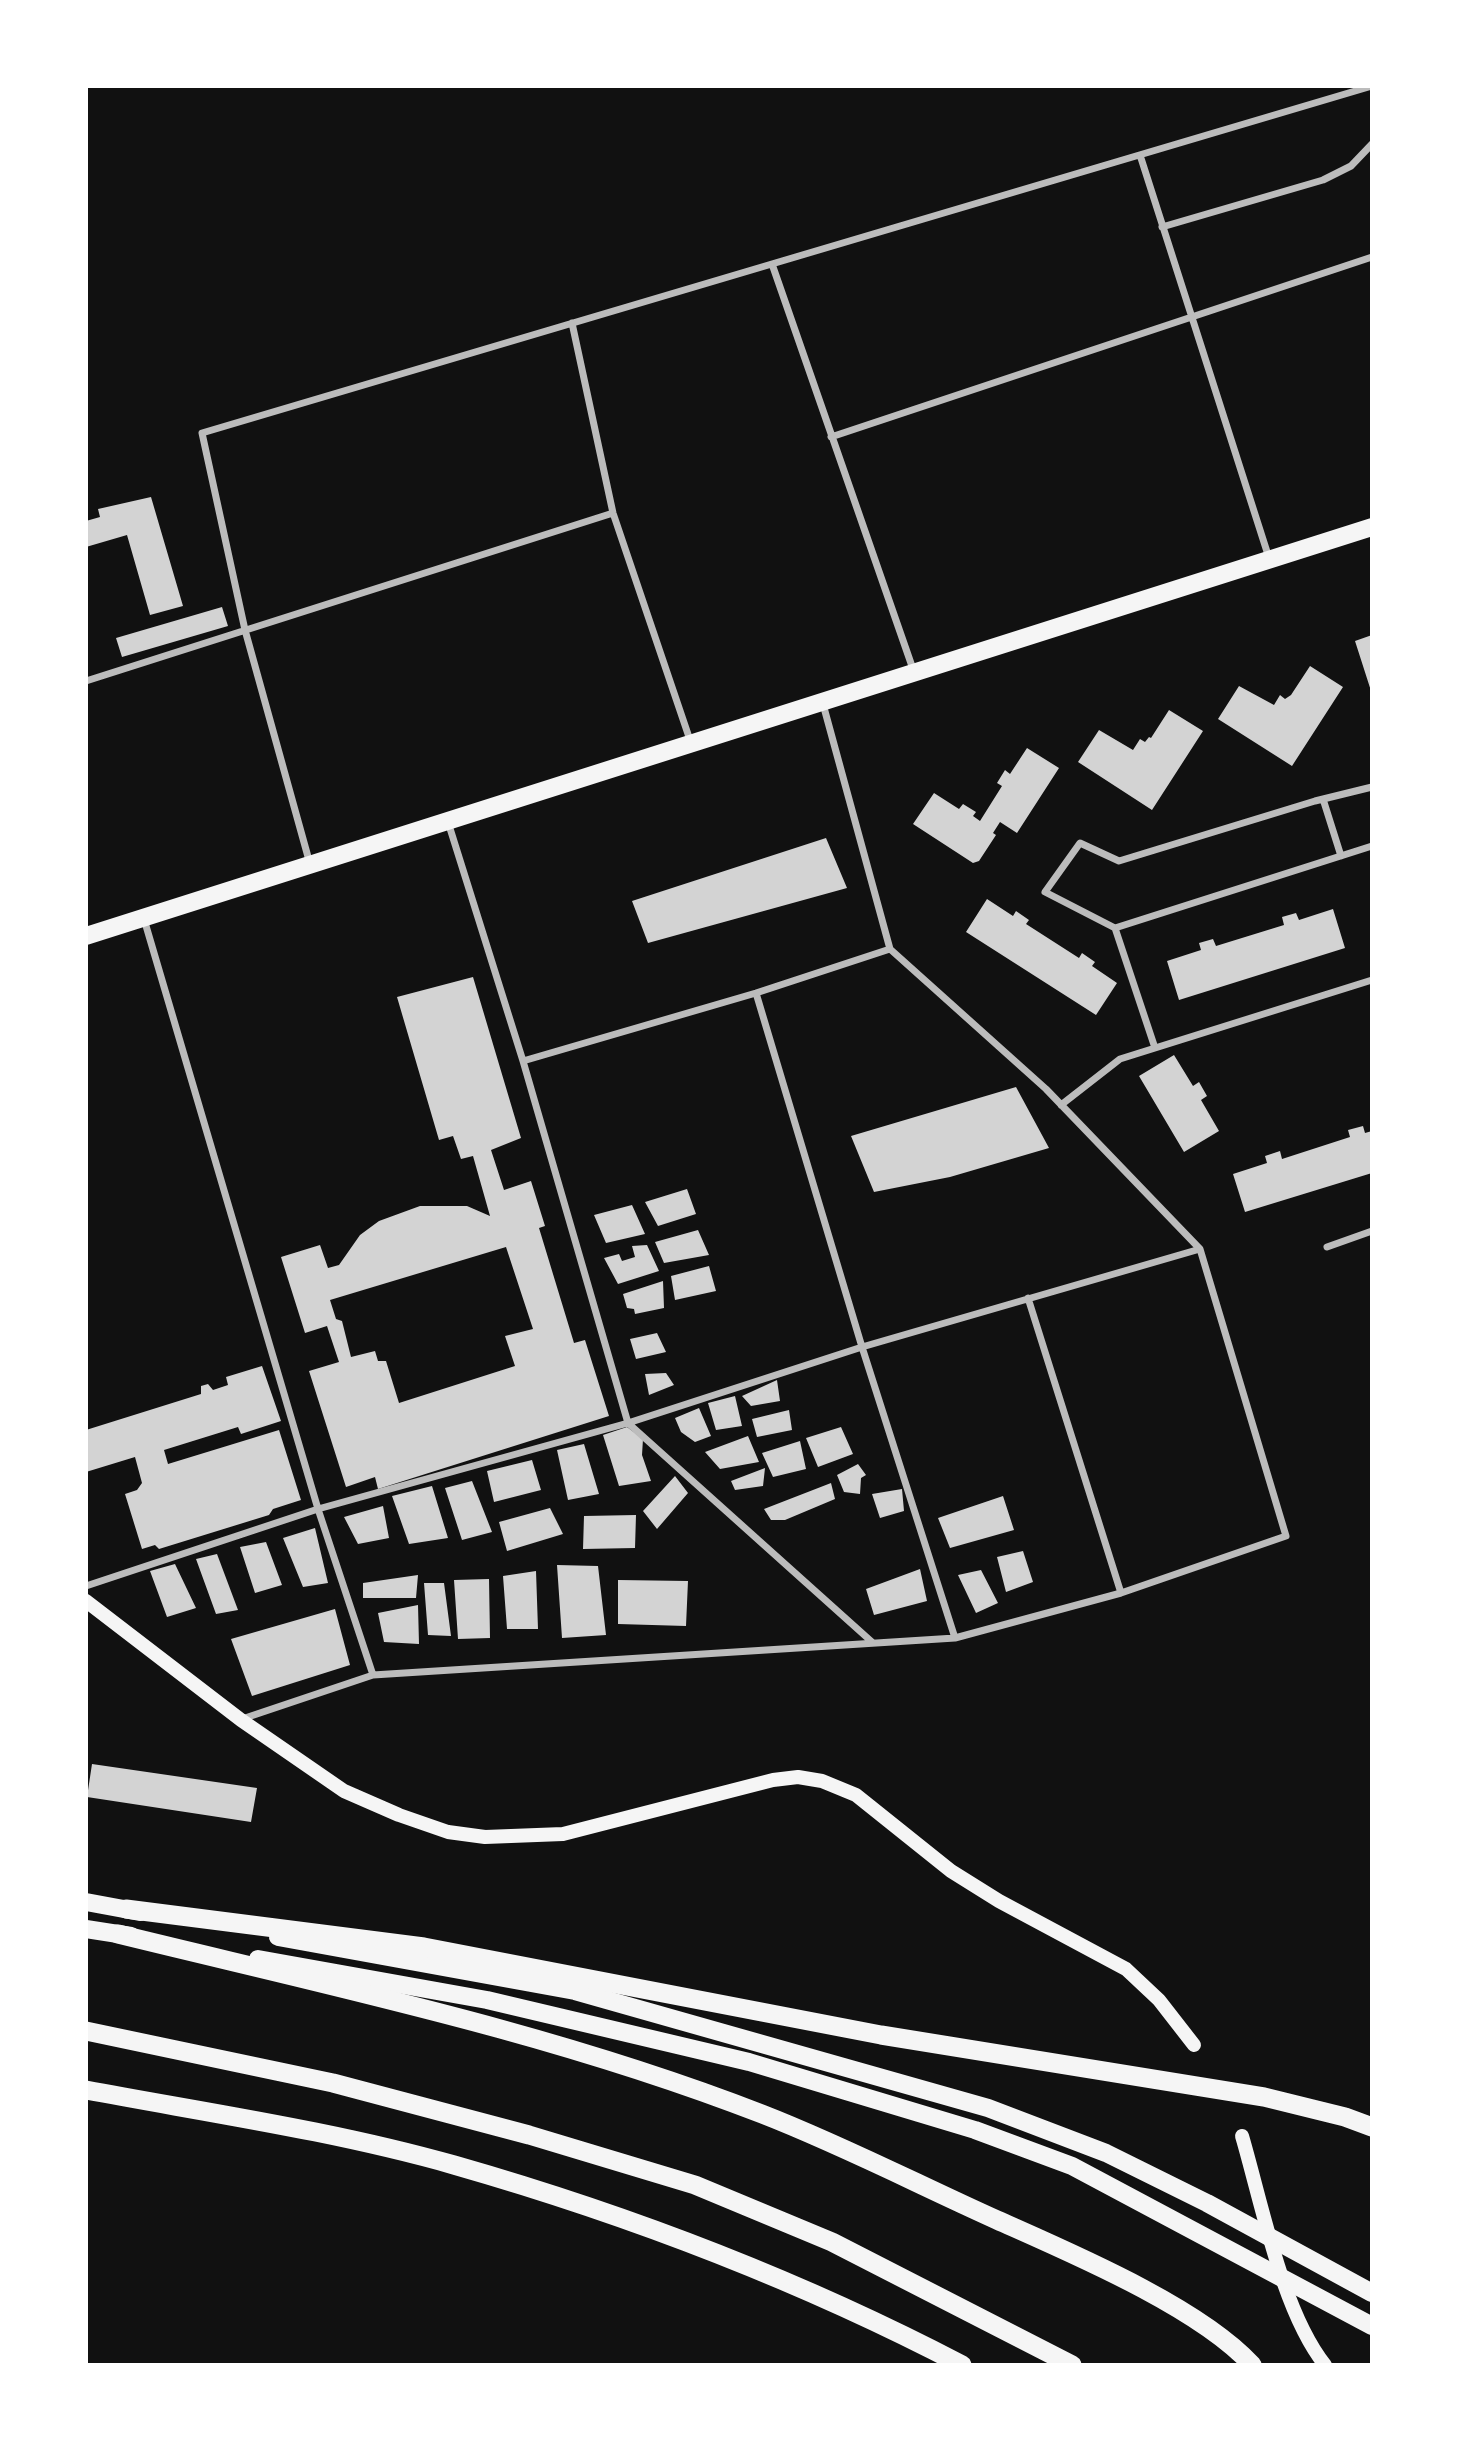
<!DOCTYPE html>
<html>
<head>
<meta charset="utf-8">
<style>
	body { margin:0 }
	#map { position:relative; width:1458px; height:2451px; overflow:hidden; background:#111; font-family:Barlow,sans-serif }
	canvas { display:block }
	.frame { position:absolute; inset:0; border:88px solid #fff; pointer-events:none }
</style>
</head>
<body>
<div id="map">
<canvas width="1458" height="2451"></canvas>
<div class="frame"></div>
</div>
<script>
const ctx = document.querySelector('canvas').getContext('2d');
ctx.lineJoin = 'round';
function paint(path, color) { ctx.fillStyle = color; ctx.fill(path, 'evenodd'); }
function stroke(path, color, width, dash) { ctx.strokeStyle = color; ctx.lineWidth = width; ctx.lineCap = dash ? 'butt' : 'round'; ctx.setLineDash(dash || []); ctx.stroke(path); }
paint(new Path2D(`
	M 151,497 L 183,606 L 150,615 L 127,535 L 86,547 L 86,521 L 100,517 L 98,509 Z
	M 222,607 L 228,626 L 122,657 L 116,638 Z
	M 1372,635 L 1372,694 L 1355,641 Z
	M 1310,666 L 1343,687 L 1292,766 L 1218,719 L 1239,686 L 1274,705 L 1280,695 L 1285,699 L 1291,695 Z
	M 1169,710 L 1203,731 L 1152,810 L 1078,762 L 1099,730 L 1133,750 L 1140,739 L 1145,742 L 1149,737 L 1151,738 Z
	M 1027,748 L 1059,768 L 1017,833 L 1000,822 L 993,833 L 996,835 L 979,861 L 973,863 L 913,824 L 934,793 L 959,809 L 963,804 L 976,812 L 973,816 L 980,821 L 1002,786 L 997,783 L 1005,770 L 1010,774 Z
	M 826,838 L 847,888 L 648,943 L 632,901 Z
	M 987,899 L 1013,916 L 1016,911 L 1029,920 L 1026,924 L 1079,958 L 1082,953 L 1095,962 L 1092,966 L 1117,983 L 1096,1015 L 966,932 Z
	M 1333,909 L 1345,948 L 1179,1000 L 1167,961 L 1201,950 L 1199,943 L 1213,939 L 1216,946 L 1284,925 L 1282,917 L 1296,913 L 1299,920 Z
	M 473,977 L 521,1138 L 491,1150 L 504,1190 L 531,1181 L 545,1226 L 539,1228 L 574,1343 L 585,1340 L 609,1416 L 378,1489 L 375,1477 L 346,1487 L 309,1371 L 339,1362 L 327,1326 L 305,1333 L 281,1257 L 320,1245 L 328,1268 L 339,1265 L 360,1235 L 379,1221 L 420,1206 L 467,1206 L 490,1216 L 473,1156 L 461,1159 L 453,1136 L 439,1140 L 397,997 ZM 506,1247 L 533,1329 L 505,1336 L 515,1366 L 399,1403 L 386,1361 L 378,1361 L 375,1351 L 351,1357 L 342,1321 L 336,1319 L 330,1300 Z
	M 1174,1055 L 1193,1086 L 1199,1082 L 1207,1096 L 1201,1100 L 1219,1131 L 1184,1152 L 1139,1076 Z
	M 1016,1087 L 1049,1148 L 950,1177 L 874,1192 L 851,1136 Z
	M 1363,1126 L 1365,1133 L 1372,1131 L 1372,1173 L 1245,1212 L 1233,1174 L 1267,1163 L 1265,1156 L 1280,1151 L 1282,1159 L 1350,1137 L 1348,1130 Z
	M 687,1189 L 696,1214 L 658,1226 L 645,1202 Z
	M 632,1205 L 645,1234 L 606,1243 L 594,1215 Z
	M 698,1230 L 709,1255 L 664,1263 L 655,1242 Z
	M 647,1245 L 659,1271 L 618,1284 L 604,1258 L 619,1254 L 622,1261 L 635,1257 L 632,1246 Z
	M 709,1266 L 716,1291 L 675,1300 L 671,1276 Z
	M 663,1281 L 664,1308 L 635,1314 L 634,1309 L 627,1308 L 623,1294 Z
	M 657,1333 L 666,1352 L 636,1359 L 630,1339 Z
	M 262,1366 L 281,1421 L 241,1434 L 238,1427 L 164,1450 L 168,1464 L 279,1430 L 301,1500 L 273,1509 L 269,1515 L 159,1549 L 155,1545 L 142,1549 L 125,1494 L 137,1490 L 142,1483 L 135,1457 L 86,1472 L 86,1430 L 201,1394 L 201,1386 L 208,1384 L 213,1390 L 228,1385 L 226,1377 Z
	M 666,1373 L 674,1385 L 649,1395 L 645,1374 Z
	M 777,1380 L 780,1401 L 751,1406 L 742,1396 Z
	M 735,1396 L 742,1426 L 716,1430 L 708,1403 Z
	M 699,1408 L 711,1436 L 695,1442 L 681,1432 L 675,1418 Z
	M 789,1410 L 792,1430 L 757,1437 L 752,1419 Z
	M 627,1427 L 643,1439 L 642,1455 L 651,1481 L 619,1486 L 603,1435 Z
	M 841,1427 L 853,1454 L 818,1467 L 806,1438 Z
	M 748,1436 L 759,1462 L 720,1469 L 705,1452 Z
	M 800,1441 L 806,1469 L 773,1477 L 762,1453 Z
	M 584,1444 L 599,1494 L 568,1500 L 557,1450 Z
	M 532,1460 L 541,1490 L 494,1502 L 487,1471 Z
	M 858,1464 L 866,1475 L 861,1478 L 860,1494 L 844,1492 L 837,1475 Z
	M 765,1468 L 763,1486 L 735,1490 L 731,1481 Z
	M 675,1476 L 688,1493 L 657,1529 L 643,1511 Z
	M 472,1481 L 492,1532 L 462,1540 L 445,1488 Z
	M 831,1483 L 835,1499 L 785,1520 L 771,1520 L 764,1509 Z
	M 432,1486 L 448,1538 L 409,1544 L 392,1496 Z
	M 902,1489 L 904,1511 L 880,1518 L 872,1494 Z
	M 1003,1496 L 1014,1530 L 950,1548 L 938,1518 Z
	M 383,1506 L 389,1538 L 358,1544 L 344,1517 Z
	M 550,1508 L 563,1534 L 507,1551 L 499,1522 Z
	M 636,1515 L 635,1548 L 583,1549 L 584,1516 Z
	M 315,1528 L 328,1583 L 303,1587 L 283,1538 Z
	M 266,1542 L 282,1585 L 255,1593 L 240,1547 Z
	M 1023,1551 L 1033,1582 L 1006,1592 L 997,1557 Z
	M 217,1554 L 238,1610 L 216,1614 L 196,1559 Z
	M 175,1564 L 196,1608 L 167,1617 L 150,1571 Z
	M 557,1565 L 598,1566 L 606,1635 L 562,1638 Z
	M 920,1569 L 927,1601 L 874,1615 L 866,1589 Z
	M 981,1570 L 998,1603 L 976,1613 L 958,1575 Z
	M 536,1571 L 538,1629 L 507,1629 L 503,1576 Z
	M 418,1575 L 416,1598 L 363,1598 L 363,1583 Z
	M 489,1579 L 490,1638 L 458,1639 L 454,1580 Z
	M 618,1580 L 688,1581 L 686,1626 L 618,1624 Z
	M 424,1583 L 444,1583 L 451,1636 L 428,1635 Z
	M 418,1605 L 419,1644 L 384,1642 L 378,1613 Z
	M 335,1609 L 350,1665 L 252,1696 L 231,1639 Z
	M 92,1764 L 257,1788 L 251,1822 L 87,1797 Z`), '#d3d3d3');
stroke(new Path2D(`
	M 1140,155 L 1269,558
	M 1162,227 L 1323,180 L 1351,166 L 1372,144
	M 772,264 L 914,672
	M 572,323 L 613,513 L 691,743
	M 831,437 L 1372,257
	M 86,681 L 613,513
	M 1323,799 L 1341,856
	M 448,822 L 523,1061 L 628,1423 L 872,1642
	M 310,864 L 245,630 L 202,433 L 1372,86
	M 144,919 L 318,1509 L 373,1675
	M 1115,928 L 1045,892 L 1080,843 L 1119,861 L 1315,801 L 1372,787
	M 756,993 L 862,1347 L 955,1638
	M 1155,1048 L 1115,928 L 1372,846
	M 523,1061 L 756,993 L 890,949
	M 1061,1105 L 1120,1059 L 1372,980
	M 1327,1247 L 1372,1231
	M 1028,1298 L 1121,1593
	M 86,1586 L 318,1509 L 628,1423 L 862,1347 L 1200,1249
	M 242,1719 L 373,1675 L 955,1638 L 1121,1593 L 1286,1536 L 1200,1249 L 1046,1089 L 890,949 L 823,704`), '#bcbcbc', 7);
stroke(new Path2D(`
	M 86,1601 L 241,1720 L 344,1791 L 399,1815 L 448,1832 L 485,1837 L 563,1834 L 773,1780 L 798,1777 L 822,1781 L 856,1795 L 951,1871 L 999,1901 L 1126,1969 L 1159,2000 L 1194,2045
	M 1242,2136 C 1262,2204 1282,2311 1325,2365`), '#f5f5f5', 14);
stroke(new Path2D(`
	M 86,936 L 1372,527
	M 86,1902 L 140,1912
	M 86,1929 L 131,1936
	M 278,1937 L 575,1991 L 988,2108 L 1106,2153 L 1207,2203 L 1372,2293
	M 258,1959 L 487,2000 L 749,2062 L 975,2130 L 1072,2166 L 1372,2326`), '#f5f5f5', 18);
stroke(new Path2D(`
	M 126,1909 L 424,1947 L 881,2035 L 1264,2097 L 1345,2117 L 1372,2127
	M 118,1934 C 334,1987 554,2033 762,2114 C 842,2145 919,2185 997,2220 C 1071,2253 1199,2307 1252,2365
	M 86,2031 L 333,2083 L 529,2135 L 695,2185 L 832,2242 L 1072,2365
	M 86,2090 C 209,2113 334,2131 454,2165 C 629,2215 801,2281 962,2365`), '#f5f5f5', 19);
</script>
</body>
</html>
